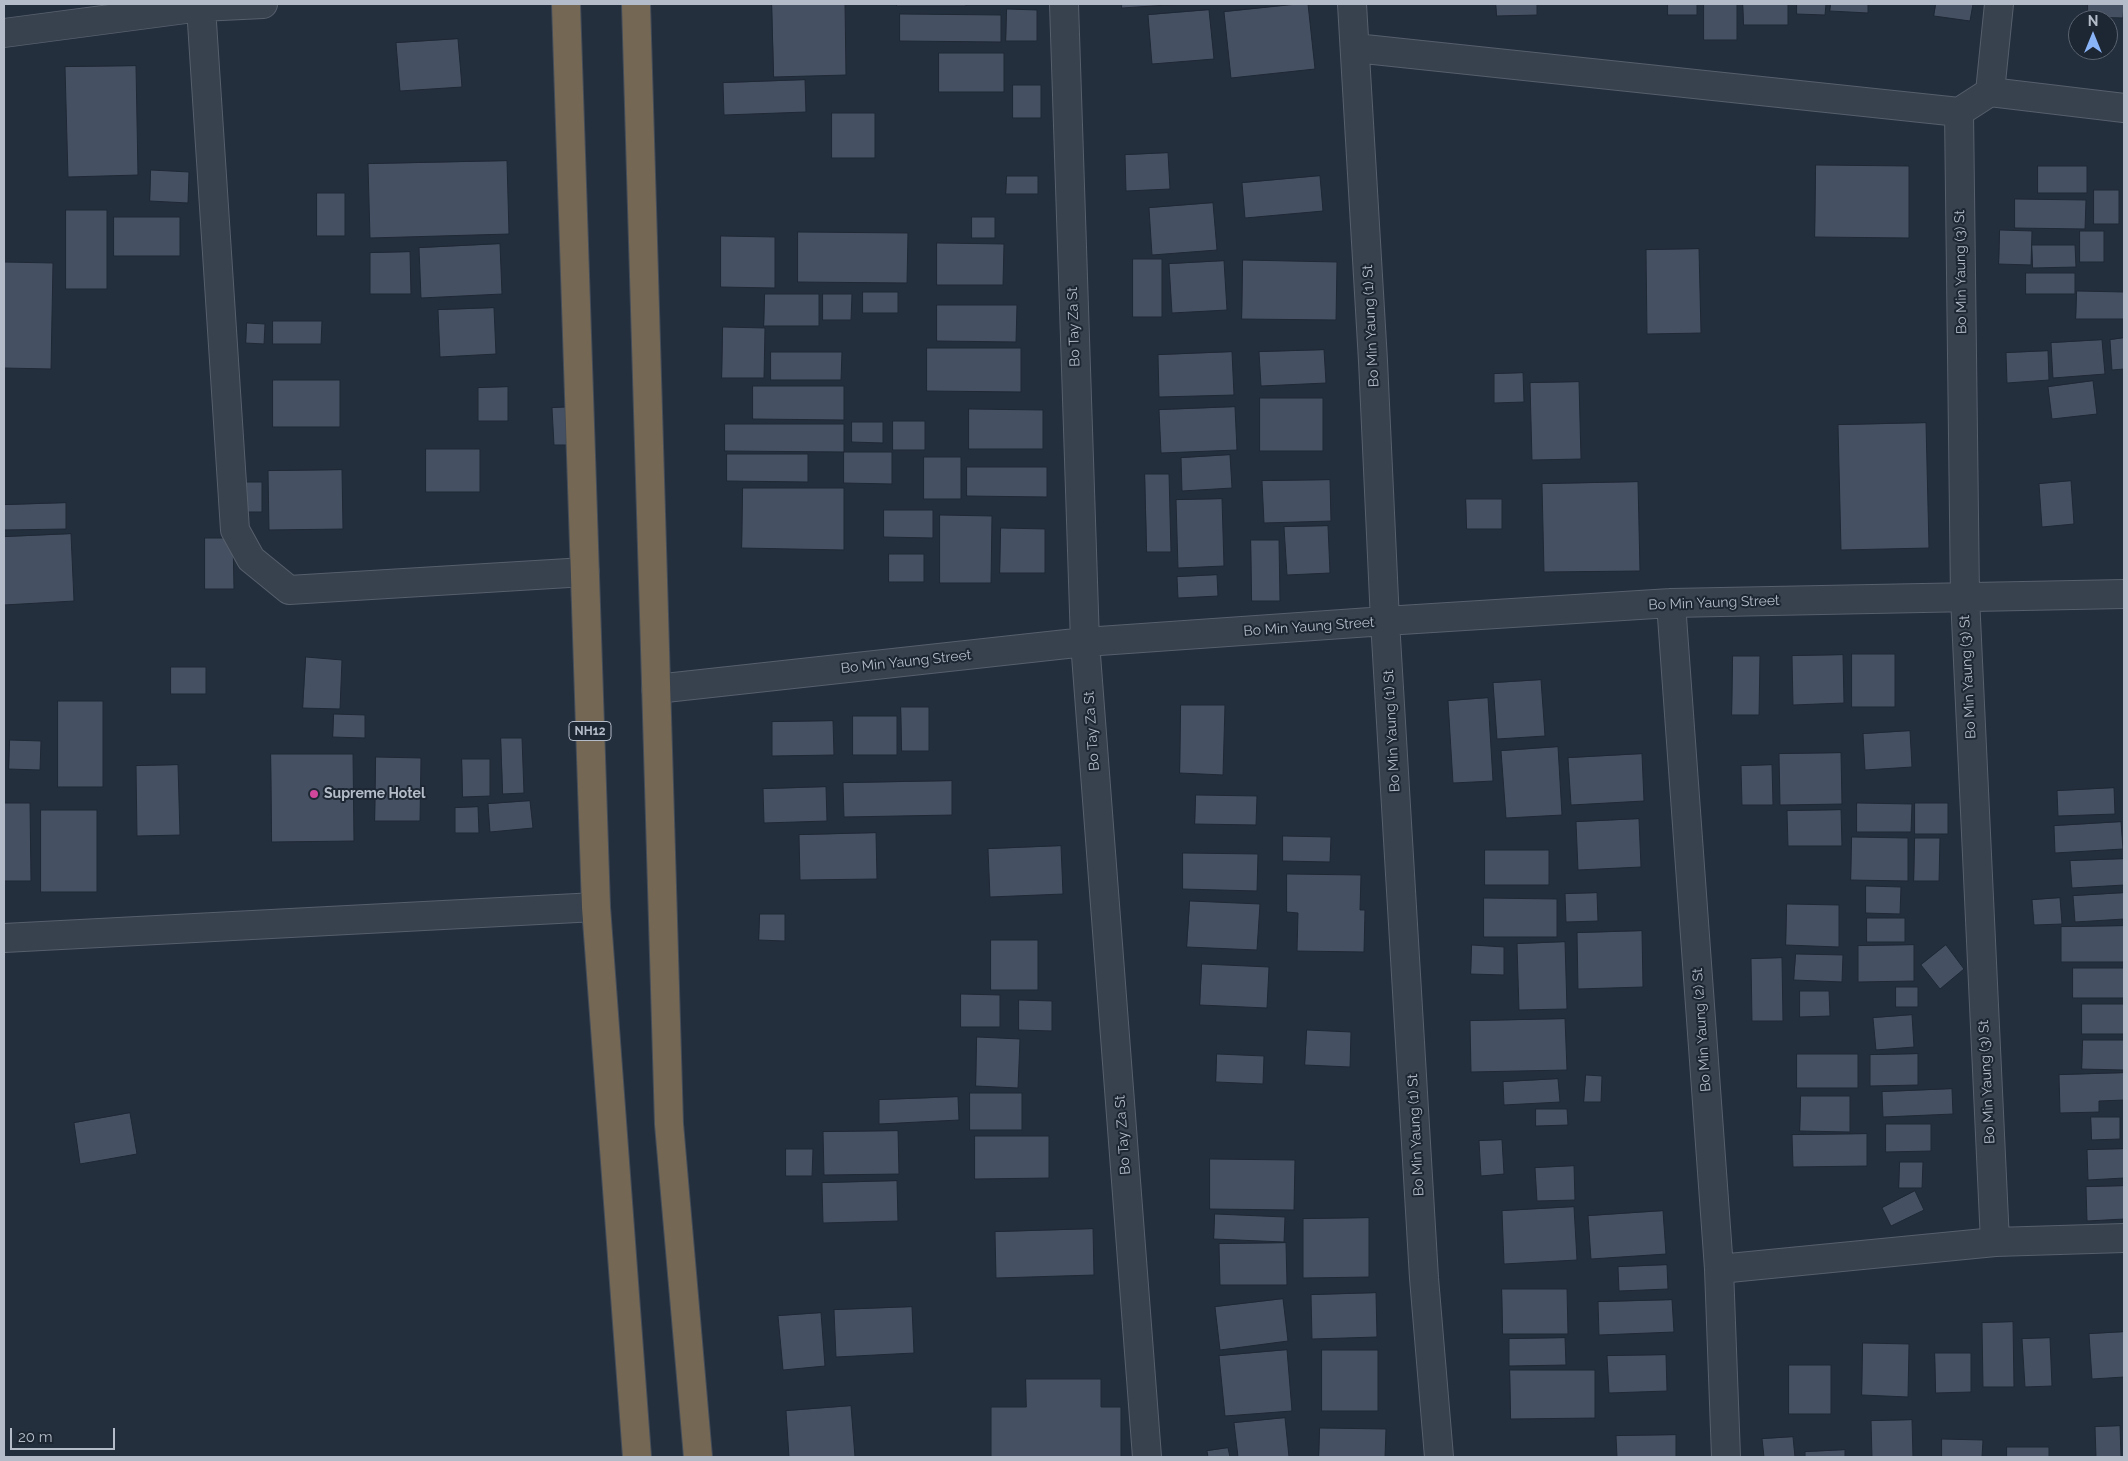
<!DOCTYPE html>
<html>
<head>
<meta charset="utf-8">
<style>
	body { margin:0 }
	#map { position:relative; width:2128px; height:1461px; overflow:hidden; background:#242f3e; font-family:Raleway,sans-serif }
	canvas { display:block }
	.frame { position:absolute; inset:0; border:5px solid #b4bcc9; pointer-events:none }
	.north { position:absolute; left:2068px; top:10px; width:50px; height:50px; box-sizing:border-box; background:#1d2633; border:1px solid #59626f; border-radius:50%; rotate:0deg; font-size:14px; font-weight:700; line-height:20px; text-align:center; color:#b4bcc9 }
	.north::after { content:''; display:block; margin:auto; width:18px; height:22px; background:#8ab4f8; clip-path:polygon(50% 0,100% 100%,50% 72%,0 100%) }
	.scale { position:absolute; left:10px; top:1428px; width:105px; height:22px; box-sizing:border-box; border:2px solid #b4bcc9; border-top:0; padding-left:6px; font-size:15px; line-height:18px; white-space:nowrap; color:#b4bcc9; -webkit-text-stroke:4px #1d2633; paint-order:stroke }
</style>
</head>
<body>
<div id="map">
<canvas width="2128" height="1461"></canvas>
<div class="frame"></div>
<div class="north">N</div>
<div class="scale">20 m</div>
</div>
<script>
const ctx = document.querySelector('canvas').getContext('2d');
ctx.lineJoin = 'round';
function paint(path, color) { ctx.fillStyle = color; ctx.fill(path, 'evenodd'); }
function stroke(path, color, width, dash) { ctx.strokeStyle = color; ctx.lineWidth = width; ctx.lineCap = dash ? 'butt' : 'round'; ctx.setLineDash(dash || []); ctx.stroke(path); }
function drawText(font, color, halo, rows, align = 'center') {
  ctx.font = font + ' Raleway,sans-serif'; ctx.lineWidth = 4; ctx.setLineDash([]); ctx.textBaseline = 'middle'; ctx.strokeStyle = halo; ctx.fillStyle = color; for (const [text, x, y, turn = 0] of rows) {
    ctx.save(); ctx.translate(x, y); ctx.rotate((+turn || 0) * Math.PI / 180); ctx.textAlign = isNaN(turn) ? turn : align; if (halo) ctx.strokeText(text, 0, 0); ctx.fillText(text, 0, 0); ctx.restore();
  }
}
const building = new Path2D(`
	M 772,4 L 845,4 L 846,75 L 774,77 Z
	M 897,4 L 966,4 L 966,6 L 897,6 Z
	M 1122,4 L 1183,4 L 1122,8 Z
	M 1298,4 L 1308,4 L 1315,69 L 1231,78 L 1224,12 Z
	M 1496,4 L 1537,4 L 1537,15 L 1497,16 Z
	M 1668,4 L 1697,4 L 1697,15 L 1668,15 Z
	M 1704,4 L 1737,4 L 1737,40 L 1704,40 Z
	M 1743,4 L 1788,4 L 1788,25 L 1744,25 Z
	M 1797,4 L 1826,4 L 1825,15 L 1797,14 Z
	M 1831,4 L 1868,4 L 1868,13 L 1830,11 Z
	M 1936,4 L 1973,4 L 1970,21 L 1934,16 Z
	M 2088,4 L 2124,4 L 2123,18 L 2088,17 Z
	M 1007,9 L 1037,10 L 1037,41 L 1006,41 Z
	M 1209,10 L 1214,59 L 1152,64 L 1148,15 Z
	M 900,14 L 1001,15 L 1001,42 L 900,41 Z
	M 458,39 L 462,87 L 400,91 L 396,43 Z
	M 939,53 L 1004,53 L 1004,92 L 939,92 Z
	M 136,66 L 138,175 L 68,177 L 65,67 Z
	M 805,80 L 806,112 L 724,115 L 723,83 Z
	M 1013,85 L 1041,85 L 1041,118 L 1013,118 Z
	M 832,113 L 875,113 L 875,158 L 832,158 Z
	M 1168,153 L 1170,189 L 1126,191 L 1125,155 Z
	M 507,161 L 509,234 L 370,238 L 368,164 Z
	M 1816,165 L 1909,166 L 1909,238 L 1815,237 Z
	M 2038,166 L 2087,166 L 2087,193 L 2038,193 Z
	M 151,170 L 189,172 L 188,203 L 150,201 Z
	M 1007,176 L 1038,176 L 1038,194 L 1006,194 Z
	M 1320,176 L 1323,211 L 1245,218 L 1242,183 Z
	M 2094,190 L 2119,190 L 2119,224 L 2094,224 Z
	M 317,193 L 345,193 L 345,236 L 317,236 Z
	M 2015,199 L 2086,200 L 2085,229 L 2015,228 Z
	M 1213,203 L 1217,250 L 1152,255 L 1149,208 Z
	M 66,210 L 107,210 L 107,289 L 66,289 Z
	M 114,217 L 180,217 L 180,256 L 114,256 Z
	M 972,217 L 995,217 L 995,238 L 972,238 Z
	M 2000,230 L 2032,231 L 2031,265 L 1999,264 Z
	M 2080,231 L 2104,231 L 2104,262 L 2080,262 Z
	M 798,232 L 908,233 L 907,283 L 798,282 Z
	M 721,236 L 775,237 L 775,288 L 721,287 Z
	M 937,243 L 1004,244 L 1003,285 L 937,285 Z
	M 500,244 L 502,294 L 421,298 L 419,248 Z
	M 2032,245 L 2075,245 L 2076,267 L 2033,268 Z
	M 1699,249 L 1701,333 L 1647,334 L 1646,250 Z
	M 410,252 L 411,294 L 370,294 L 370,253 Z
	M 1133,259 L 1162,259 L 1162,317 L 1133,317 Z
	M 1243,260 L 1337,262 L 1336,320 L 1242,319 Z
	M 1224,261 L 1227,310 L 1172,313 L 1169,264 Z
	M 4,262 L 53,263 L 51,369 L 4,368 Z
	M 2026,273 L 2075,273 L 2075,294 L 2026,294 Z
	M 2077,291 L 2124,292 L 2124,319 L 2076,319 Z
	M 863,292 L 898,292 L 898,313 L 863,313 Z
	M 765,294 L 819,294 L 819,326 L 764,326 Z
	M 823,294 L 852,294 L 851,320 L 823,320 Z
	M 937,305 L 1017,305 L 1016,342 L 937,341 Z
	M 494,308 L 496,354 L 440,357 L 438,310 Z
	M 273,321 L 322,321 L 321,344 L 273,344 Z
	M 247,323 L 265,324 L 264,344 L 246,343 Z
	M 723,327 L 765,328 L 764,378 L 722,378 Z
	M 2124,338 L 2124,369 L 2112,370 L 2110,340 Z
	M 2102,340 L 2105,374 L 2053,378 L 2051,343 Z
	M 927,348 L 1021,348 L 1021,392 L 927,391 Z
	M 1324,350 L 1326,383 L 1261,386 L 1259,352 Z
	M 2048,351 L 2049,380 L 2007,383 L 2006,353 Z
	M 771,352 L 842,352 L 841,380 L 771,380 Z
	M 1232,352 L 1234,395 L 1159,397 L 1158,355 Z
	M 1523,373 L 1524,402 L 1494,403 L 1494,374 Z
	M 273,380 L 340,380 L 340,427 L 273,427 Z
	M 2093,381 L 2097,414 L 2052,419 L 2048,387 Z
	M 1579,382 L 1581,459 L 1532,460 L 1530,383 Z
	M 753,386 L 844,386 L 844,420 L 753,419 Z
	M 508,387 L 508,421 L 478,421 L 478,388 Z
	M 1260,398 L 1323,398 L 1323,451 L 1260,451 Z
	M 571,407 L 572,445 L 554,445 L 552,408 Z
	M 1235,407 L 1237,450 L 1161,453 L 1159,410 Z
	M 969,409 L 1043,410 L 1043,449 L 969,449 Z
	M 893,421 L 925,421 L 925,450 L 893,450 Z
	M 852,422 L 883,422 L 883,443 L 852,442 Z
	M 1926,423 L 1929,548 L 1841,550 L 1838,425 Z
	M 725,424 L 844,424 L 844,452 L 725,451 Z
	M 426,449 L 480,449 L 480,492 L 426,492 Z
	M 844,452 L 892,452 L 892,484 L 844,483 Z
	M 727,454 L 808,454 L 808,482 L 727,481 Z
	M 1230,455 L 1232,488 L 1182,491 L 1181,458 Z
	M 924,457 L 961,457 L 961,499 L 924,499 Z
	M 967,467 L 1047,467 L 1047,497 L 967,496 Z
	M 342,470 L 343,529 L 269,530 L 268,471 Z
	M 1145,474 L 1169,474 L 1171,552 L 1147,552 Z
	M 1330,480 L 1331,521 L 1264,523 L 1262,481 Z
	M 2071,481 L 2074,524 L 2042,527 L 2039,484 Z
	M 244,482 L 262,482 L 262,512 L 244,512 Z
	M 1638,482 L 1640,571 L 1544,572 L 1542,484 Z
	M 743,488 L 844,488 L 844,550 L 742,548 Z
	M 1222,499 L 1224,566 L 1178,568 L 1176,500 Z
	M 1466,499 L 1502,499 L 1502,529 L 1467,529 Z
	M 66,503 L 66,529 L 4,530 L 4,505 Z
	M 884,510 L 933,510 L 933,538 L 884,537 Z
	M 940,515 L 992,516 L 991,583 L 940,583 Z
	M 1328,526 L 1330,573 L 1287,575 L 1284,527 Z
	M 1001,528 L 1045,529 L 1045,573 L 1000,573 Z
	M 71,534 L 74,601 L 4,605 L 4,537 Z
	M 205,538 L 233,538 L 234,589 L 205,589 Z
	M 1251,540 L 1279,540 L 1280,601 L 1252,601 Z
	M 889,554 L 924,554 L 924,582 L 889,582 Z
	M 1217,575 L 1218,596 L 1178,598 L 1177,577 Z
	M 1852,654 L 1895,654 L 1895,707 L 1852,707 Z
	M 1843,655 L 1844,703 L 1793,705 L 1792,656 Z
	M 1733,656 L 1760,656 L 1759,715 L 1732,715 Z
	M 306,657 L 342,660 L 340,709 L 303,708 Z
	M 171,667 L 206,667 L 206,694 L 171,694 Z
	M 1541,680 L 1545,736 L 1497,739 L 1493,683 Z
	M 1488,698 L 1493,781 L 1453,783 L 1448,701 Z
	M 58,701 L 103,701 L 103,787 L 58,787 Z
	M 1181,705 L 1225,705 L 1223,775 L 1180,773 Z
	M 901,707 L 929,707 L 929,751 L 902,751 Z
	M 334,714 L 365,715 L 365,738 L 333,737 Z
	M 853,716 L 897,716 L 897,755 L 853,755 Z
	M 833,721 L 834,755 L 772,756 L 772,722 Z
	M 1910,731 L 1912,767 L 1865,770 L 1863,734 Z
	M 501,738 L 522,738 L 524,793 L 503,794 Z
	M 10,740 L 41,741 L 40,770 L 9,769 Z
	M 1558,747 L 1562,815 L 1506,818 L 1501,751 Z
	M 1841,753 L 1842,804 L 1780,805 L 1779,754 Z
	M 271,754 L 353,754 L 354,841 L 272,842 Z
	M 1642,754 L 1644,801 L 1571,805 L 1568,758 Z
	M 376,757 L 421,758 L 420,821 L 375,821 Z
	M 462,759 L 490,759 L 490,796 L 463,797 Z
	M 178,765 L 180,835 L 137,836 L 136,766 Z
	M 1772,765 L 1773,805 L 1742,805 L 1741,766 Z
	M 952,781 L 952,815 L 844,817 L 843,783 Z
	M 826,787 L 827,821 L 764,823 L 763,789 Z
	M 2114,788 L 2115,814 L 2058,816 L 2057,791 Z
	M 1196,795 L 1257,796 L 1256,825 L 1195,824 Z
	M 530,801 L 533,828 L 490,832 L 488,804 Z
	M 4,803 L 30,803 L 31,881 L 4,881 Z
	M 1857,803 L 1912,804 L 1911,832 L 1857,832 Z
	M 1915,803 L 1948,803 L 1948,834 L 1915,834 Z
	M 478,807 L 479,833 L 455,833 L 455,808 Z
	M 41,810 L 97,810 L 97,892 L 41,892 Z
	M 1841,810 L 1842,846 L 1788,846 L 1787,811 Z
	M 1639,819 L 1641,867 L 1578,870 L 1576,822 Z
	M 2121,822 L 2123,849 L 2055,853 L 2054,826 Z
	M 876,833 L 877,879 L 800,880 L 799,835 Z
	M 1283,836 L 1331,837 L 1330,862 L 1283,861 Z
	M 1852,837 L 1908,838 L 1908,881 L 1851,880 Z
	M 1915,838 L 1940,838 L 1939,881 L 1914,881 Z
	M 1061,846 L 1063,894 L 990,897 L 988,849 Z
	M 1485,850 L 1549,850 L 1549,885 L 1485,885 Z
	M 1183,853 L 1258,854 L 1257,891 L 1183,889 Z
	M 2124,859 L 2124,885 L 2072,888 L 2070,861 Z
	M 1287,874 L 1361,875 L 1360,910 L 1365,910 L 1364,952 L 1297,951 L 1298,913 L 1287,912 Z
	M 1866,886 L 1901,887 L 1900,914 L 1866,913 Z
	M 1597,893 L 1598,921 L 1566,922 L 1565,894 Z
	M 2124,893 L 2124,919 L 2075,922 L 2073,896 Z
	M 1484,898 L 1557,899 L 1557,937 L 1484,937 Z
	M 2060,898 L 2062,924 L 2034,925 L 2032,900 Z
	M 1190,901 L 1260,904 L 1257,950 L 1187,947 Z
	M 1787,904 L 1839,905 L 1839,947 L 1786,945 Z
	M 760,914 L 785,914 L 785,941 L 759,940 Z
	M 1867,918 L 1905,918 L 1905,942 L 1867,942 Z
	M 2124,926 L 2124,962 L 2061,962 L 2061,927 Z
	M 1642,931 L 1643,987 L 1578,989 L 1577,933 Z
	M 991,940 L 1038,940 L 1038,990 L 991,990 Z
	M 1565,942 L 1567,1009 L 1519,1010 L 1517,944 Z
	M 1472,945 L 1504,947 L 1504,975 L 1471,974 Z
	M 1914,945 L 1914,981 L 1858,982 L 1858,946 Z
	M 1946,945 L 1964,969 L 1940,989 L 1921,965 Z
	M 1796,954 L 1843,955 L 1842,982 L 1794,980 Z
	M 1782,958 L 1783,1021 L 1752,1021 L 1751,959 Z
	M 1202,964 L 1269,967 L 1267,1008 L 1200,1005 Z
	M 2073,968 L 2124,968 L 2124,998 L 2073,998 Z
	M 1896,987 L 1918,987 L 1918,1007 L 1896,1007 Z
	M 1800,991 L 1829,991 L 1830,1016 L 1800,1017 Z
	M 961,994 L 1000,995 L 1000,1027 L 961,1027 Z
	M 1019,1000 L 1052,1001 L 1052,1031 L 1019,1030 Z
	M 2082,1004 L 2124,1004 L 2124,1034 L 2082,1034 Z
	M 1912,1015 L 1914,1047 L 1876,1050 L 1873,1018 Z
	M 1565,1019 L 1567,1070 L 1471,1072 L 1470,1021 Z
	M 1307,1030 L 1351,1032 L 1350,1067 L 1305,1065 Z
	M 977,1037 L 1020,1039 L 1018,1088 L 976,1086 Z
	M 2083,1040 L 2124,1040 L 2124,1070 L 2082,1069 Z
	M 1217,1054 L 1264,1056 L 1263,1084 L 1216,1082 Z
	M 1797,1054 L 1858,1054 L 1858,1088 L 1797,1088 Z
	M 1918,1054 L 1918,1085 L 1870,1086 L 1870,1055 Z
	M 2124,1073 L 2124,1100 L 2099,1101 L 2099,1112 L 2060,1113 L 2059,1075 Z
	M 1586,1075 L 1602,1076 L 1601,1102 L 1584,1102 Z
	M 1558,1079 L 1560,1102 L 1504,1105 L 1503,1082 Z
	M 1952,1089 L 1953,1114 L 1883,1117 L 1882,1092 Z
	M 970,1093 L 1022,1093 L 1022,1130 L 970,1130 Z
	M 1801,1096 L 1850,1096 L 1850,1132 L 1800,1131 Z
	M 958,1097 L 959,1120 L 879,1124 L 879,1100 Z
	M 1536,1109 L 1567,1109 L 1568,1125 L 1536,1126 Z
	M 130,1113 L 137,1154 L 80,1164 L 74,1123 Z
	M 2091,1117 L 2120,1117 L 2120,1139 L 2092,1140 Z
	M 1886,1124 L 1931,1124 L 1931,1151 L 1886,1152 Z
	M 898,1131 L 899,1174 L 824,1175 L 823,1132 Z
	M 1867,1134 L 1867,1166 L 1793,1167 L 1792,1135 Z
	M 975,1136 L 1049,1136 L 1049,1178 L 975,1179 Z
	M 1502,1140 L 1504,1174 L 1481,1176 L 1479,1141 Z
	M 786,1149 L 813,1149 L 812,1176 L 786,1176 Z
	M 2124,1149 L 2124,1178 L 2088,1180 L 2087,1150 Z
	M 1210,1159 L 1295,1160 L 1294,1210 L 1210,1209 Z
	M 1900,1162 L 1923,1162 L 1922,1188 L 1899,1188 Z
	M 1574,1166 L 1575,1200 L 1537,1201 L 1535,1168 Z
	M 897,1181 L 898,1221 L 823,1223 L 822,1183 Z
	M 2124,1186 L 2124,1219 L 2087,1221 L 2086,1187 Z
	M 1915,1191 L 1924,1210 L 1891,1226 L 1882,1208 Z
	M 1574,1207 L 1577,1260 L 1504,1264 L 1502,1211 Z
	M 1663,1211 L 1666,1254 L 1591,1259 L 1588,1216 Z
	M 1215,1214 L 1285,1217 L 1284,1242 L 1214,1239 Z
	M 1369,1218 L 1369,1277 L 1303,1278 L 1303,1219 Z
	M 1093,1229 L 1094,1275 L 996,1278 L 995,1232 Z
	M 1286,1243 L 1287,1285 L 1220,1285 L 1219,1244 Z
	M 1667,1265 L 1668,1289 L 1619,1291 L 1618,1267 Z
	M 1502,1289 L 1567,1289 L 1568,1334 L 1503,1334 Z
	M 1376,1293 L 1377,1337 L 1312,1339 L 1311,1295 Z
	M 1283,1299 L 1288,1341 L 1220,1350 L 1215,1307 Z
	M 1672,1300 L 1674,1332 L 1599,1335 L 1598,1302 Z
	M 912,1307 L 914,1353 L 836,1357 L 834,1310 Z
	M 821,1313 L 825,1366 L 783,1370 L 778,1316 Z
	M 2013,1322 L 2014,1387 L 1983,1387 L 1982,1323 Z
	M 2124,1332 L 2124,1377 L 2092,1379 L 2089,1334 Z
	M 1565,1338 L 1566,1365 L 1509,1366 L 1509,1339 Z
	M 2050,1338 L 2052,1386 L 2025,1387 L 2022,1339 Z
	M 1863,1343 L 1909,1344 L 1908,1397 L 1862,1395 Z
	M 1287,1350 L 1292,1411 L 1225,1416 L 1219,1356 Z
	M 1322,1350 L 1378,1350 L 1378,1411 L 1322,1411 Z
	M 1935,1353 L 1971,1353 L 1971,1392 L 1936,1393 Z
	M 1666,1355 L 1667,1391 L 1609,1393 L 1607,1356 Z
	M 1789,1365 L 1831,1365 L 1831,1414 L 1789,1414 Z
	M 1510,1370 L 1595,1370 L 1595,1418 L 1511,1419 Z
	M 1026,1379 L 1101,1379 L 1101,1407 L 1121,1407 L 1121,1457 L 991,1457 L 991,1407 L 1026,1407 Z
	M 851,1406 L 855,1457 L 789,1457 L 786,1411 Z
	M 1285,1418 L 1289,1457 L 1238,1457 L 1234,1423 Z
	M 1912,1420 L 1913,1457 L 1872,1457 L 1871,1421 Z
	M 2120,1426 L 2121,1457 L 2096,1457 L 2095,1427 Z
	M 1320,1428 L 1386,1429 L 1385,1457 L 1319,1457 Z
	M 1676,1435 L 1676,1457 L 1617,1457 L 1616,1436 Z
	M 1793,1437 L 1795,1457 L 1764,1457 L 1762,1439 Z
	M 1942,1439 L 1983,1440 L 1982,1457 L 1942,1457 Z
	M 2007,1447 L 2049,1447 L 2049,1457 L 2007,1457 Z
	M 1228,1448 L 1230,1457 L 1208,1457 L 1207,1451 Z
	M 1845,1450 L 1845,1457 L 1805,1457 L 1805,1452 Z`);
paint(building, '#455162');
stroke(building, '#1f2835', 1);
const street = new Path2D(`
	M 1064,4 L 1085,642 L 1147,1457
	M 1352,4 L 1373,361 L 1385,621 L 1424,1278 L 1439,1457
	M 201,7 L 235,530 L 251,559 L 289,590 L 585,572
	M 4,33 L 201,7 L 263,4
	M 1355,48 L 1959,112 L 1990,92 L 1999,4
	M 1990,92 L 2124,108
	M 1959,112 L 1965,597 L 1995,1242
	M 1671,603 L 1719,1269 L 1726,1457
	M 656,689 L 1085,642 L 1385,621 L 1671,603 L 2124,594
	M 4,938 L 596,907
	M 1719,1269 L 1995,1242 L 2124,1238`);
const highway = new Path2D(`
	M 566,4 L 596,907 L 637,1457
	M 636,4 L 669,1124 L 698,1457`);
stroke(street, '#565f6c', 30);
stroke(highway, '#434c59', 30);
stroke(street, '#38414e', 28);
stroke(highway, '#746855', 28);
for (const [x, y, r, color] of [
	[314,794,5,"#d1479c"]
]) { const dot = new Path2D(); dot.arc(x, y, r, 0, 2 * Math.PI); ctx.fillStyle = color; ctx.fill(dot); stroke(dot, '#1d2633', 2); }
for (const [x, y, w] of [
	[590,731,42]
]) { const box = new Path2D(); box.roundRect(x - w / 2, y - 9.5, w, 19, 4); ctx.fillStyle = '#1d2633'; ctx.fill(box); stroke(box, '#b4bcc9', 1); }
drawText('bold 12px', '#b4bcc9', null, [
	["NH12",590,731]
]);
drawText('14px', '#b4bcc9', '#1d2633', [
	["Bo Min Yaung (3) St",1961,272,-91],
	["Bo Min Yaung (1) St",1371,326,-93],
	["Bo Tay Za St",1074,327,-92],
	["Bo Min Yaung Street",1714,603,-2],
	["Bo Min Yaung Street",1309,627,-4],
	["Bo Min Yaung Street",906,662,-6],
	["Bo Min Yaung (3) St",1968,677,-93],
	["Bo Tay Za St",1092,731,-94],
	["Bo Min Yaung (1) St",1392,731,-93],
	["Bo Min Yaung (2) St",1702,1030,-94],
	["Bo Min Yaung (3) St",1987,1082,-93],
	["Bo Tay Za St",1123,1135,-94],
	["Bo Min Yaung (1) St",1416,1135,-93]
]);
drawText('bold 14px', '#b4bcc9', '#1d2633', [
	["Supreme Hotel",324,794]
], 'left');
</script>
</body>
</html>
